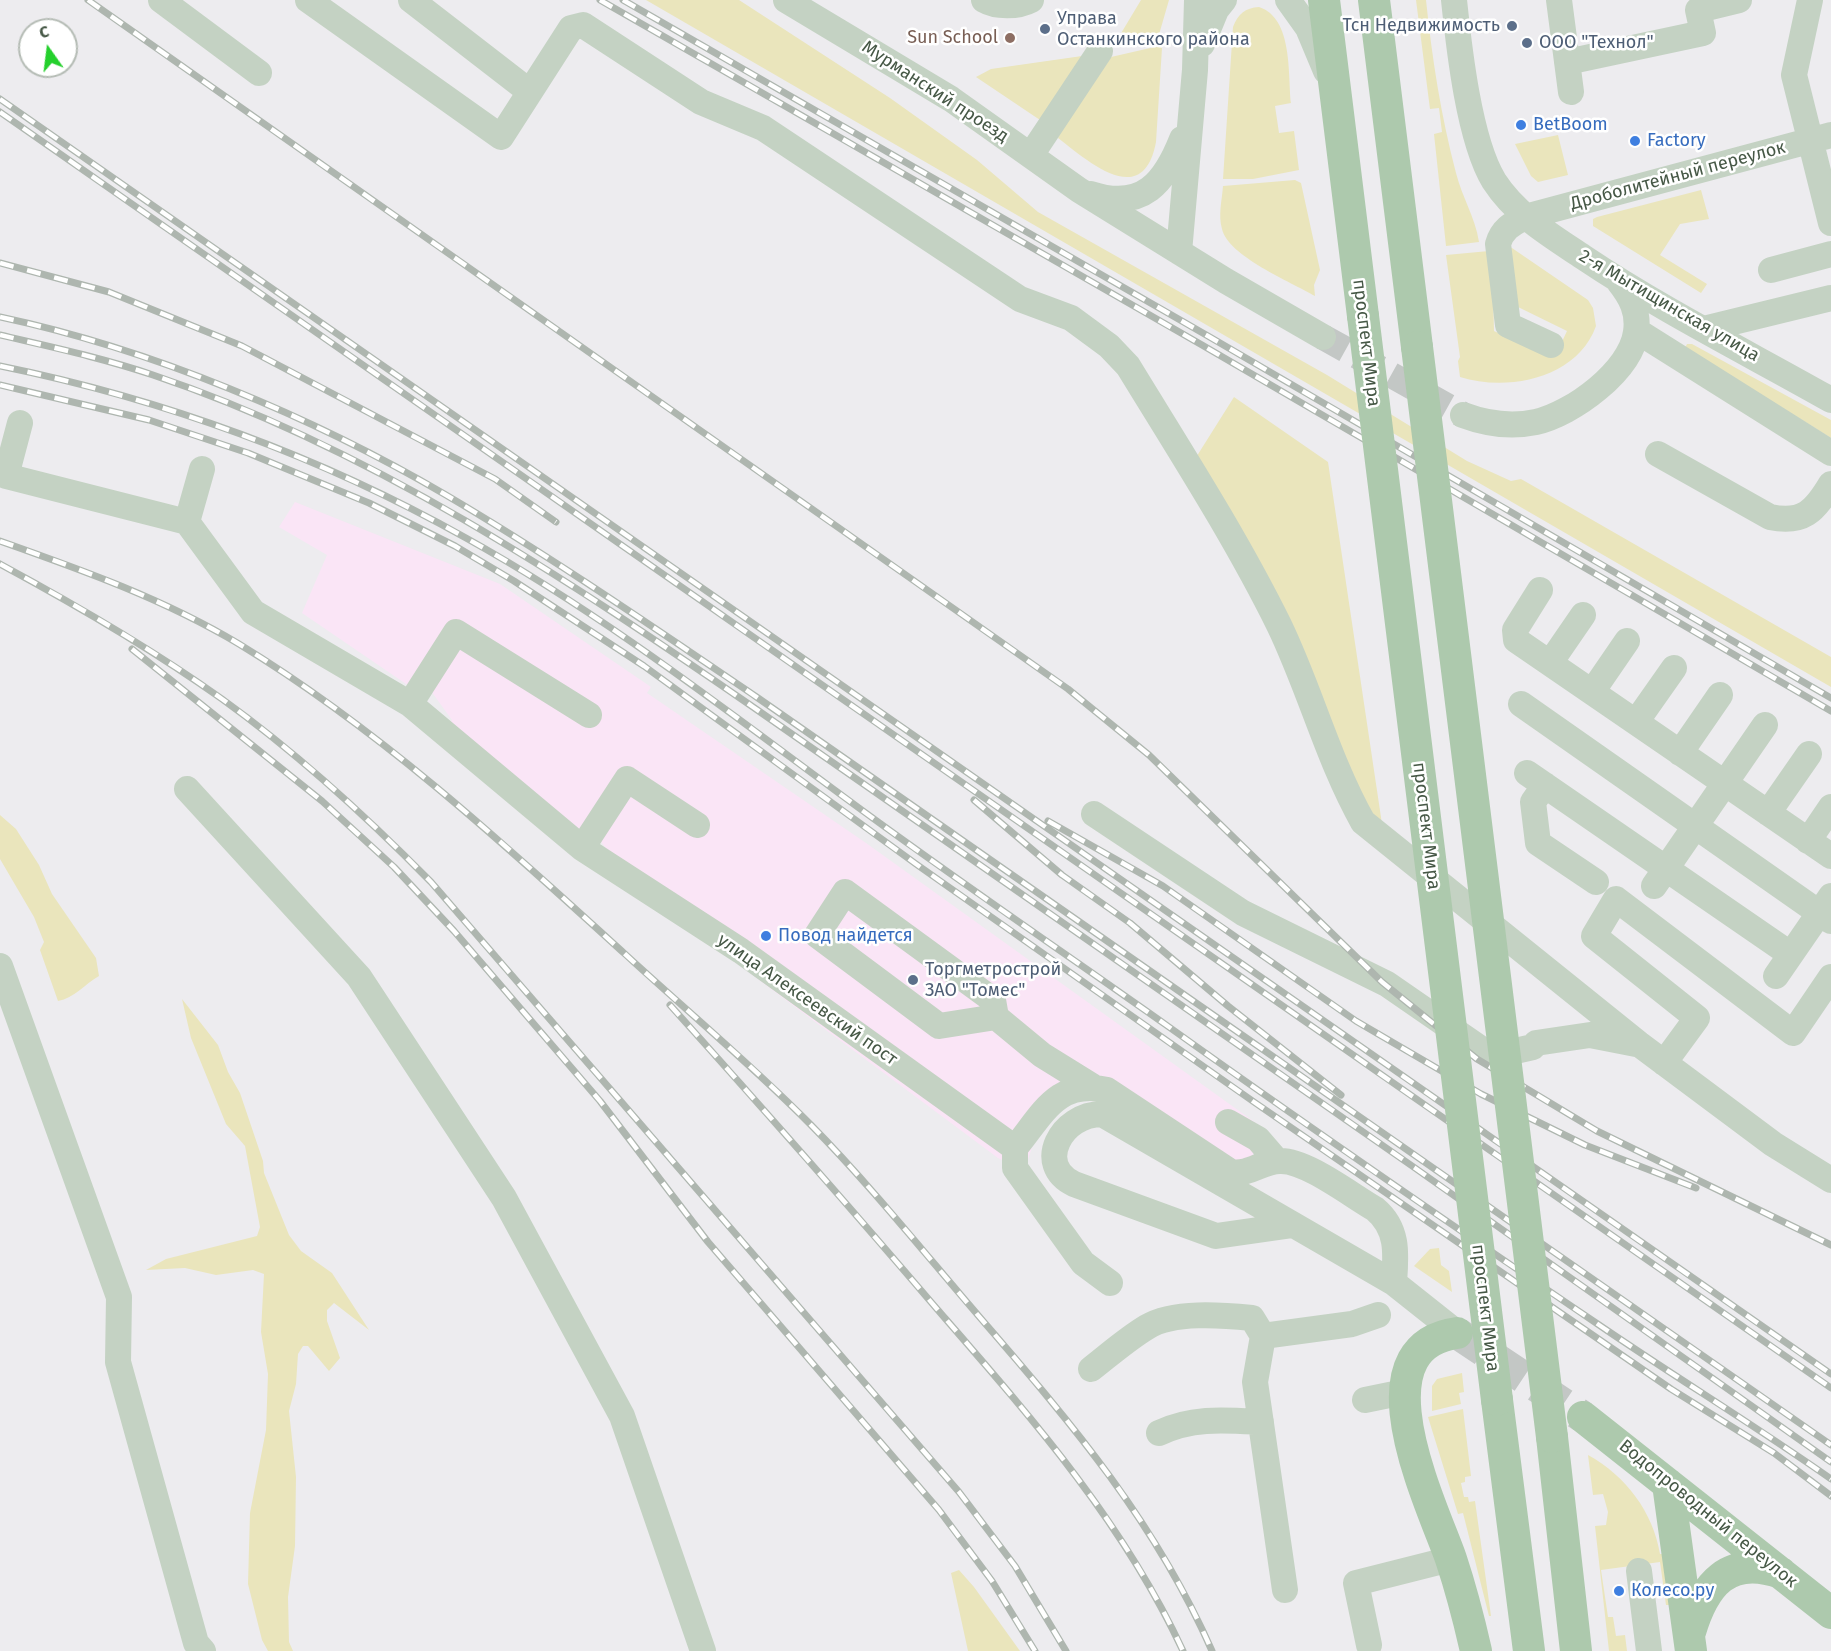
<!DOCTYPE html>
<html>
<head>
<meta charset="utf-8">
<style>
	body { margin:0 }
	#map { position:relative; width:1831px; height:1651px; overflow:hidden; background:#edecef; font-family:"Fira Sans",sans-serif }
	canvas { display:block }
	.north { position:absolute; left:18px; top:18px; width:60px; height:60px; box-sizing:border-box; background:#fff; border:2px solid #b5bcb5; border-radius:50%; rotate:346deg; font-size:16px; font-weight:700; line-height:24px; text-align:center; color:#465846 }
	.north::after { content:''; display:block; margin:auto; width:21px; height:27px; background:#25d02d; clip-path:polygon(50% 0,100% 100%,50% 72%,0 100%) }
</style>
</head>
<body>
<div id="map">
<canvas width="1831" height="1651"></canvas>
<div class="north">С</div>
</div>
<script>
const ctx = document.querySelector('canvas').getContext('2d');
ctx.lineJoin = 'round';
function paint(path, color) { ctx.fillStyle = color; ctx.fill(path, 'evenodd'); }
function stroke(path, color, width, dash) { ctx.strokeStyle = color; ctx.lineWidth = width; ctx.lineCap = dash ? 'butt' : 'round'; ctx.setLineDash(dash || []); ctx.stroke(path); }
function drawText(font, color, halo, rows, align = 'center') {
  ctx.font = font + ' "Fira Sans",sans-serif'; ctx.lineWidth = 5; ctx.setLineDash([]); ctx.textBaseline = 'middle'; ctx.strokeStyle = halo; ctx.fillStyle = color; for (const [text, x, y, turn = 0] of rows) {
    ctx.save(); ctx.translate(x, y); ctx.rotate((+turn || 0) * Math.PI / 180); ctx.textAlign = isNaN(turn) ? turn : align; if (halo) ctx.strokeText(text, 0, 0); ctx.fillText(text, 0, 0); ctx.restore();
  }
}
paint(new Path2D(`
	M 295,502 L 500,584 L 651,687 L 647,693 L 866,843 L 1267,1131 L 1246,1166 L 1251,1193 L 1105,1100 L 1089,1097 L 1062,1106 L 1032,1147 L 1027,1163 L 1029,1173 L 998,1158 L 638,890 L 599,839 L 566,823 L 449,725 L 452,720 L 431,691 L 409,686 L 302,613 L 327,555 L 279,527 Z`), '#fae5f6');
paint(new Path2D(`
	M 646,0 L 739,0 L 890,98 L 977,160 L 1038,212 L 1327,375 L 1467,461 L 1511,481 L 1521,479 L 1831,657 L 1831,687 Z
	M 1141,0 L 1169,0 L 1158,38 L 1121,43 L 1120,35 Z
	M 1416,0 L 1426,0 C 1432,58 1441,116 1456,173 C 1462,197 1475,217 1479,242 L 1446,246 L 1434,134 L 1442,132 L 1439,108 L 1430,109 Z
	M 1259,7 C 1293,18 1288,74 1291,103 L 1275,106 L 1279,133 L 1294,131 L 1299,170 L 1253,179 L 1223,179 L 1233,27 C 1238,14 1245,8 1259,7 Z
	M 1159,46 L 1162,48 L 1156,142 C 1143,211 1088,161 1058,138 L 1059,134 L 1111,57 Z
	M 1082,56 L 1040,120 L 976,77 L 991,69 Z
	M 1558,135 L 1568,175 L 1538,182 L 1531,176 L 1515,144 Z
	M 1295,180 L 1301,183 L 1320,270 L 1314,285 L 1315,296 C 1291,282 1228,256 1222,229 C 1218,215 1222,200 1223,186 Z
	M 1701,190 L 1709,219 L 1680,224 L 1660,255 L 1707,284 L 1701,293 L 1593,226 L 1593,219 L 1597,217 Z
	M 1509,246 L 1588,300 L 1593,308 L 1596,326 C 1577,379 1507,392 1460,377 L 1458,361 L 1460,357 L 1446,255 L 1489,251 L 1492,260 L 1494,331 L 1546,355 L 1559,348 L 1567,331 L 1518,307 Z
	M 1687,344 L 1692,344 L 1831,420 L 1831,438 L 1685,348 Z
	M 1234,397 L 1328,462 L 1382,824 L 1368,811 L 1195,459 Z
	M 0,815 L 16,829 L 39,865 L 52,894 L 96,958 L 99,976 C 85,984 74,998 58,1001 L 40,950 L 44,942 L 34,917 L 0,859 Z
	M 182,999 L 218,1045 L 228,1072 L 240,1093 L 263,1161 L 264,1173 L 289,1235 L 301,1251 L 332,1273 L 369,1330 L 334,1303 L 327,1310 L 327,1321 L 340,1358 L 329,1371 L 308,1346 L 303,1346 L 298,1354 L 296,1384 L 289,1411 L 296,1477 L 295,1546 L 288,1597 L 289,1642 L 293,1651 L 268,1651 L 262,1640 L 248,1584 L 250,1513 L 266,1430 L 268,1374 L 261,1332 L 264,1274 L 253,1270 L 216,1275 L 185,1268 L 146,1270 L 166,1259 L 257,1236 L 260,1227 L 245,1146 L 226,1124 L 191,1038 Z
	M 1439,1248 L 1441,1265 L 1449,1271 L 1452,1292 L 1414,1266 L 1430,1249 Z
	M 1462,1373 L 1464,1392 L 1459,1393 L 1461,1404 L 1432,1411 L 1432,1386 L 1437,1379 Z
	M 1463,1409 L 1471,1476 L 1465,1477 L 1465,1482 L 1461,1483 L 1464,1497 L 1468,1497 L 1469,1502 L 1475,1501 L 1491,1616 L 1489,1616 L 1463,1513 L 1458,1514 L 1428,1417 Z
	M 1588,1455 C 1626,1476 1653,1512 1660,1554 L 1666,1554 L 1670,1605 L 1666,1605 L 1660,1562 L 1601,1570 L 1608,1617 L 1613,1617 L 1616,1636 L 1625,1635 L 1627,1651 L 1609,1651 L 1595,1526 L 1606,1525 L 1608,1512 L 1603,1494 L 1593,1495 Z
	M 959,1570 L 974,1587 L 1020,1651 L 968,1651 L 951,1573 Z`), '#eae5bc');
stroke(new Path2D(`
	M 1323,337 L 1463,415`), '#c3c7c5', 26, [26, 13]);
stroke(new Path2D(`
	M 1457,1333 L 1583,1417`), '#c3c7c5', 32, [32, 16]);
stroke(new Path2D(`
	M 161,0 L 259,73
	M 308,0 L 501,137 L 571,28 L 583,25 L 701,102 L 763,128 L 1020,299 L 1071,318 L 1109,346 L 1128,366 C 1180,451 1235,536 1279,625 C 1310,689 1328,760 1363,822 L 1639,1044 L 1773,1144 L 1831,1180
	M 411,0 L 530,92
	M 786,0 L 951,99 L 1079,190 L 1226,281 L 1323,337
	M 984,0 C 996,7 1018,7 1031,0
	M 1288,0 L 1308,28 L 1326,71
	M 1454,0 C 1459,48 1469,140 1494,181 C 1516,215 1550,235 1583,257 C 1662,310 1748,353 1831,400
	M 1559,0 L 1571,92
	M 1810,0 L 1794,75 L 1831,223
	M 1202,44 L 1216,10 L 1224,0
	M 1567,62 L 1703,33 L 1698,10 L 1739,0
	M 1031,155 L 1100,51
	M 1091,194 C 1143,211 1165,182 1182,139
	M 1179,252 L 1195,70 L 1197,0
	M 1771,270 L 1831,254
	M 1704,329 L 1831,298
	M 1637,331 L 1831,453
	M 1551,345 L 1508,325 L 1498,244 C 1502,229 1512,224 1525,217 L 1831,135
	M 1463,415 C 1487,424 1512,427 1536,422 C 1572,414 1631,371 1636,332 C 1639,312 1631,297 1619,282
	M 20,423 L 6,476 L 187,522
	M 1658,454 L 1770,517 C 1803,524 1815,511 1831,484
	M 187,522 L 253,612 L 410,704 L 582,848 L 741,951 L 1015,1148
	M 187,522 L 202,469
	M 1540,590 L 1515,630 L 1516,640 L 1831,856
	M 1550,663 L 1583,615
	M 1592,692 L 1627,641
	M 410,704 L 456,632 L 589,715
	M 1521,704 L 1831,921
	M 1636,722 L 1674,668
	M 1680,753 L 1720,695
	M 1527,773 L 1790,954
	M 1545,785 L 1533,802 L 1538,843 L 1596,882
	M 187,789 L 359,977 L 504,1198 L 622,1416 L 703,1651
	M 1768,813 L 1809,754
	M 1094,814 L 1243,913 L 1387,984 L 1484,1051 L 1502,1054 L 1533,1047 L 1536,1043 L 1590,1035 L 1636,1044
	M 1808,841 L 1831,807
	M 582,848 L 627,779 L 697,825
	M 1654,886 L 1765,725
	M 0,966 L 119,1297 L 118,1362 L 196,1643 L 203,1651
	M 1776,976 L 1831,896
	M 996,1017 L 939,1026 L 817,935 L 845,892 L 993,1000 L 996,1017 L 1042,1055 L 1092,1086
	M 1664,1063 L 1697,1018 L 1594,936 L 1616,899 L 1793,1033 L 1831,977
	M 1228,1122 L 1258,1139 L 1277,1161
	M 1015,1148 C 1043,1114 1057,1079 1107,1090 L 1231,1172 C 1250,1175 1262,1161 1280,1161 C 1306,1160 1352,1196 1375,1209 C 1399,1229 1396,1255 1394,1283
	M 1015,1148 L 1015,1168 L 1083,1263 L 1110,1283
	M 1293,1225 L 1216,1236 L 1074,1184 C 1034,1165 1061,1114 1102,1114 L 1394,1283 L 1457,1333
	M 1263,1336 L 1352,1324 L 1378,1315
	M 1091,1369 C 1109,1355 1127,1339 1147,1327 C 1173,1311 1222,1315 1252,1318 L 1263,1336 L 1255,1382 L 1285,1590
	M 1365,1400 L 1404,1392
	M 1159,1433 C 1192,1417 1225,1420 1261,1422
	M 1639,1571 L 1649,1651
	M 1369,1645 L 1356,1583 L 1451,1559`), '#c4d2c3', 26);
stroke(new Path2D(`
	M 1324,0 L 1363,316
	M 1374,0 L 1417,347
	M 1457,1333 C 1354,1347 1432,1505 1451,1559 C 1461,1589 1469,1620 1476,1651
	M 1497,1400 L 1529,1651
	M 1583,1417 L 1831,1613
	M 1552,1437 L 1576,1651
	M 1668,1484 L 1691,1651
	M 1690,1632 C 1704,1585 1728,1554 1781,1573`), '#adc9ad', 32);
const rail = new Path2D(`
	M 88,0 L 1068,689 L 1149,755 L 1382,982 L 1477,1059 L 1597,1131 L 1831,1245
	M 600,0 L 1202,345 L 1831,711
	M 623,0 L 1208,336 L 1831,698
	M 0,99 L 1831,1374
	M 0,112 L 1831,1388
	M 0,263 L 109,292 L 242,346 L 495,479 L 556,522
	M 0,317 C 151,349 313,417 446,495 C 553,558 656,629 758,698 L 1831,1445
	M 0,335 C 51,347 103,358 153,375 C 370,448 566,578 753,707 L 1415,1168 L 1831,1462
	M 0,366 C 163,399 321,457 466,538 C 605,615 731,714 859,808 C 961,883 1066,954 1169,1027 C 1313,1130 1459,1230 1605,1329 C 1680,1380 1757,1427 1831,1479
	M 0,385 L 149,420 L 248,453 L 369,503 L 455,546 L 514,581 L 644,666 L 916,864 L 1254,1102 L 1671,1389 L 1774,1453 L 1831,1496
	M 0,541 C 82,570 164,599 239,644 C 380,730 503,843 625,954 C 687,1011 752,1065 811,1125 C 872,1187 926,1255 983,1321 C 1073,1425 1156,1523 1212,1651
	M 0,564 C 76,605 152,649 222,699 C 297,753 367,817 431,882 L 959,1492 L 1015,1566 L 1066,1651
	M 132,649 L 322,801 L 394,867 L 454,931 L 600,1101 L 708,1242 L 939,1510 L 992,1581 L 1035,1651
	M 974,800 L 1062,875 L 1130,923 L 1228,1006 L 1341,1095
	M 1048,821 L 1163,886 L 1356,1021 L 1481,1094 L 1585,1145 L 1696,1188
	M 670,1005 C 760,1105 849,1206 937,1309 C 1030,1416 1123,1521 1183,1651`);
stroke(rail, '#aeb6af', 7);
stroke(rail, '#fff', 4.5, [14]);
stroke(new Path2D(`
	M 1363,316 L 1497,1400
	M 1417,347 L 1552,1437`), '#adc9ad', 32);
for (const [x, y, r, color] of [
	[1512,26,6,"#5c6f8a"],
	[1045,29,6,"#5c6f8a"],
	[1010,38,6,"#8d6e63"],
	[1527,43,6,"#5c6f8a"],
	[1521,125,6,"#3f7fe0"],
	[1635,141,6,"#3f7fe0"],
	[766,936,6,"#3f7fe0"],
	[913,980,6,"#5c6f8a"],
	[1619,1591,6,"#3f7fe0"]
]) { const dot = new Path2D(); dot.arc(x, y, r, 0, 2 * Math.PI); ctx.fillStyle = color; ctx.fill(dot); stroke(dot, '#fff', 2); }
drawText('18px', '#4e5e75', '#fff', [
	["Управа",1057,19],
	["Останкинского района",1057,40],
	["Тсн Недвижимость",1500,26,"right"],
	["ООО \"Технол\"",1539,43],
	["Торгметрострой",925,970],
	["ЗАО \"Томес\"",925,991]
], 'left');
drawText('18px', '#785e54', '#fff', [
	["Sun School",998,38]
], 'right');
drawText('18px', '#465846', '#fff', [
	["Мурманский проезд",935,92,33],
	["Дроболитейный переулок",1678,176,-15],
	["2-я Мытищинская улица",1669,306,30],
	["проспект Мира",1366,343,83],
	["проспект Мира",1426,826,83],
	["улица Алексеевский пост",807,1000,35],
	["проспект Мира",1485,1308,83],
	["Водопроводный переулок",1708,1514,39]
]);
drawText('18px', '#366cbe', '#fff', [
	["BetBoom",1533,125],
	["Factory",1647,141],
	["Повод найдется",778,936],
	["Колесо.ру",1631,1591]
], 'left');
</script>
</body>
</html>
